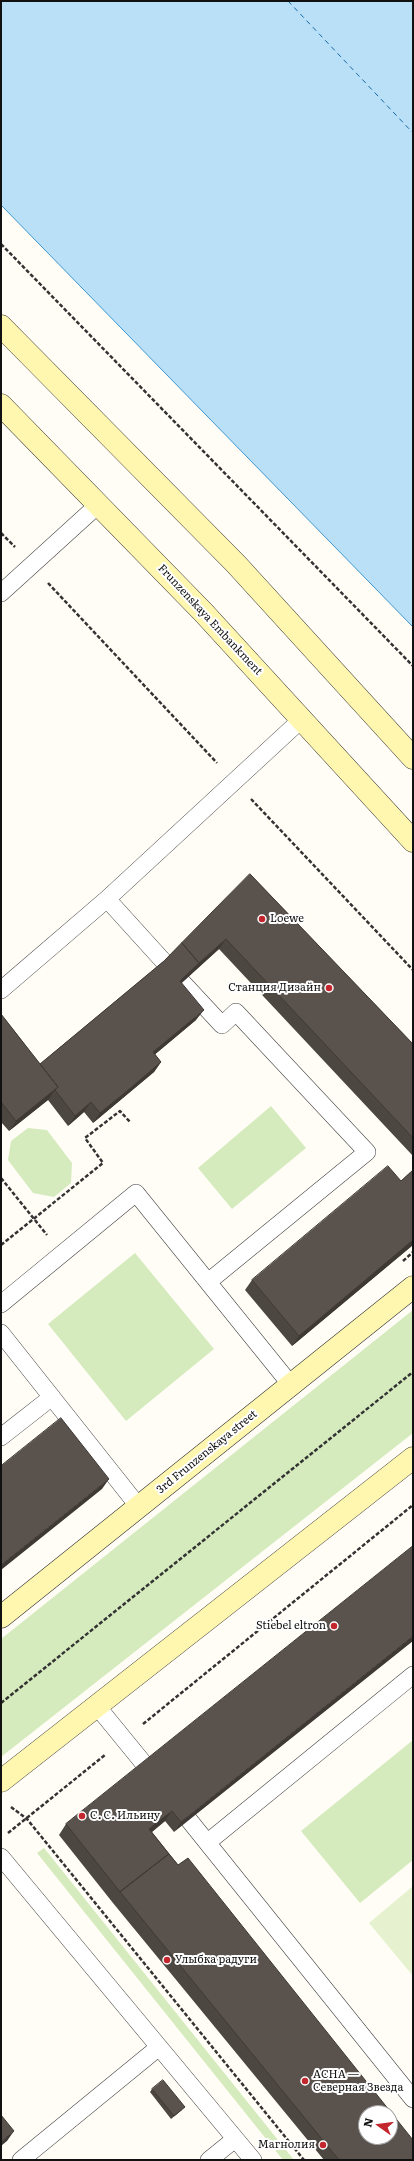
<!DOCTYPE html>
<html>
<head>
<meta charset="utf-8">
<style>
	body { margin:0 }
	#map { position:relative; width:414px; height:2161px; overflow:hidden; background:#fffdf5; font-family:Literata,serif }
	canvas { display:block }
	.frame { position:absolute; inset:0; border:2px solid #111; pointer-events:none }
	.north { position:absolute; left:358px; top:2105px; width:40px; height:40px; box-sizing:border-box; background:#fff; border:1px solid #a0a0a0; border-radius:50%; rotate:284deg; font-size:11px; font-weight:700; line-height:16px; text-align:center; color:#111 }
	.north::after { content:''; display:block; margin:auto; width:14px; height:18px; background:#c4262e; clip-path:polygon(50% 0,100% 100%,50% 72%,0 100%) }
</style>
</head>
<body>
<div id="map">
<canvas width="414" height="2161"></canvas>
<div class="frame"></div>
<div class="north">N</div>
</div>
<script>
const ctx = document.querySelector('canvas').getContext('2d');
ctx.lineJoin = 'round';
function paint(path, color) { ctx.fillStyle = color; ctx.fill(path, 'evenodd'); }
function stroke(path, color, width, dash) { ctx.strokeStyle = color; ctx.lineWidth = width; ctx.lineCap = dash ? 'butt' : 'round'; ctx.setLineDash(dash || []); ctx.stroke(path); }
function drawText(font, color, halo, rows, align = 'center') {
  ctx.font = font + ' Literata,serif'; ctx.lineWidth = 4; ctx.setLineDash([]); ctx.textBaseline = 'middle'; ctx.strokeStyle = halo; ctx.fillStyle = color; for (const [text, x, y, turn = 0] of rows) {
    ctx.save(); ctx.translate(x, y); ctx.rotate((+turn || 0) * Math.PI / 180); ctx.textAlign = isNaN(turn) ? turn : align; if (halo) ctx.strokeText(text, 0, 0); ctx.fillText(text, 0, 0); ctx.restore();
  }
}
paint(new Path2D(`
	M 271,1106 L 306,1148 L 232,1209 L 198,1168 Z
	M 28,1128 L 47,1130 L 72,1163 L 71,1183 L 54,1197 L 33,1193 L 8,1160 L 11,1141 Z
	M 135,1253 L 214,1349 L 126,1421 L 48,1324 Z
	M 413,1310 L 413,1433 L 1,1757 L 1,1639 Z
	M 413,1740 L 413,1860 L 360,1903 L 301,1831 Z
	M 44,1848 L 294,2160 L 283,2160 L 37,1853 Z`), '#d5ebbd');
paint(new Path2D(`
	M 413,1886 L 413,1976 L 369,1923 Z`), '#e6f2cf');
const water = new Path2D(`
	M 1,1 L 413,1 L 413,627 L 1,205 Z`);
paint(water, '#b9e0f7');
stroke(water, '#3f96cf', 1);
stroke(new Path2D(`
	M 288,1 L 413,133`), '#1768a6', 1, [5, 4]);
const lane = new Path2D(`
	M 1,593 L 99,504
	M 107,899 L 165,963
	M 182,982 L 222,1025 L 236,1012 L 367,1152 L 208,1282
	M 1,990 L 107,899 L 303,718
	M 1,1304 L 136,1193 L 291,1385
	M 1,1333 L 139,1507
	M 1,1437 L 52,1397
	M 96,1705 L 145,1765
	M 189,1820 L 413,2099
	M 208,1842 L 413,1675
	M 1,1857 L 253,2160
	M 21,2160 L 159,2047
	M 209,2160 L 235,2139`);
const secondary = new Path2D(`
	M 1,326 L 236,564 L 413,758
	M 1,405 L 203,612 L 413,841
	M 1,1617 L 413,1287
	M 1,1781 L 413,1458`);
stroke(lane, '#444', 18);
stroke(secondary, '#333', 23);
stroke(new Path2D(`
	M 1,244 L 413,666
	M 1,533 L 15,547
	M 48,583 L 217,763
	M 251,799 L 413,970
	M 1,1178 L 47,1235
	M 1,1245 L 103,1163 L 85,1138 L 120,1111 L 130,1122
	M 403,1261 L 413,1252
	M 1,1703 L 413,1372
	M 143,1724 L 413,1505
	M 11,1807 L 27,1819 L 304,2160
	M 8,1833 L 105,1755`), '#333', 2.5, [4, 2]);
stroke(lane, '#fff', 17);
stroke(secondary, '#fff6b0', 22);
paint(new Path2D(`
	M 250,874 L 413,1044 L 413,1156 L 219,949 L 181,983 L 196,1020 L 155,1054 L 161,1062 L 154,1072 L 93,1123 L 84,1112 L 68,1126 L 48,1100 L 9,1131 L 1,1122 L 1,1014 L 40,1064 L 164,961 Z
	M 413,1170 L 413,1245 L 292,1346 L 245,1290 L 252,1280 L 401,1181 Z
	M 413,1546 L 174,1832 L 165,1821 L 152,1832 L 413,2160 L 324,2160 L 113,1903 L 59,1835 L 66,1824 Z
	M 152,2089 L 182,2110 L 171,2119 L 150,2092 Z`), '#4d4742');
paint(new Path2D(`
	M 226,939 L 219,949 L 173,991 L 180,981 Z
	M 204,1010 L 196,1020 L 146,1062 L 153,1052 Z
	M 161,1062 L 154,1072 L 93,1123 L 100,1113 Z
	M 58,1087 L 55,1090 L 48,1100 L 9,1131 L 16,1121 Z
	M 91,1102 L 84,1112 L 68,1126 L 75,1116 Z
	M 413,1240 L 413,1245 L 292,1346 L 299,1336 Z
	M 109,1479 L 102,1489 L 1,1570 L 1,1565 Z
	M 413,1636 L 413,1641 L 174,1832 L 181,1822 Z
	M 172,1811 L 165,1821 L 142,1840 L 149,1829 Z
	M 14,2131 L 7,2141 L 1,2146 L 1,2142 Z`), '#3f3936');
const building = new Path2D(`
	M 250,874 L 413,1044 L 413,1138 L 226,939 L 199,963 L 182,943 Z
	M 182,943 L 199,963 L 180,981 L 204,1010 L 153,1052 L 161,1062 L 127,1091 L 100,1113 L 91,1102 L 75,1116 L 55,1090 L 58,1087 L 40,1064 L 164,961 Z
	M 1,1014 L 58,1087 L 16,1121 L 1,1102 Z
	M 388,1166 L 401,1181 L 413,1170 L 413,1240 L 299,1336 L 252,1280 Z
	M 61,1418 L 109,1479 L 1,1565 L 1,1466 Z
	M 413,1546 L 413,1636 L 181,1822 L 172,1811 L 149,1829 L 169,1854 L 120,1892 L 66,1824 Z
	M 169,1854 L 178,1865 L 188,1858 L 413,2140 L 413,2160 L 339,2160 L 120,1892 ZM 366,2113 L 390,2113 L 390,2137 L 366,2137 Z
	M 163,2080 L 185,2107 L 174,2116 L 152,2089 Z
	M 1,2115 L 14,2131 L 1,2142 Z`);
paint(building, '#5a524d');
stroke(building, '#3f3936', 1);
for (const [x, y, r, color] of [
	[262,919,4,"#c4262e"],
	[329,988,4,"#c4262e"],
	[334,1626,4,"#c4262e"],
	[82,1816,4,"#c4262e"],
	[167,1960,4,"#c4262e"],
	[305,2081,4,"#c4262e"],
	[323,2145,4,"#c4262e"]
]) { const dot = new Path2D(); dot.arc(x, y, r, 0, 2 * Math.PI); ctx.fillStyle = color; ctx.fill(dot); stroke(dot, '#fff', 1.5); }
drawText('11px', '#111', '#fff', [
	["Frunzenskaya Embankment",210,620,47],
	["3rd Frunzenskaya street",207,1452,-39]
]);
drawText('11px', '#111', '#fff', [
	["Loewe",270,919],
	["Станция Дизайн",321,988,"right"],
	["Stiebel eltron",326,1626,"right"],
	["С. С. Ильину",90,1816],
	["Улыбка радуги",175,1960],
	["АСНА —",313,2075],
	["Северная Звезда",313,2088],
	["Магнолия",315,2145,"right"]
], 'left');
</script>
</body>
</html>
